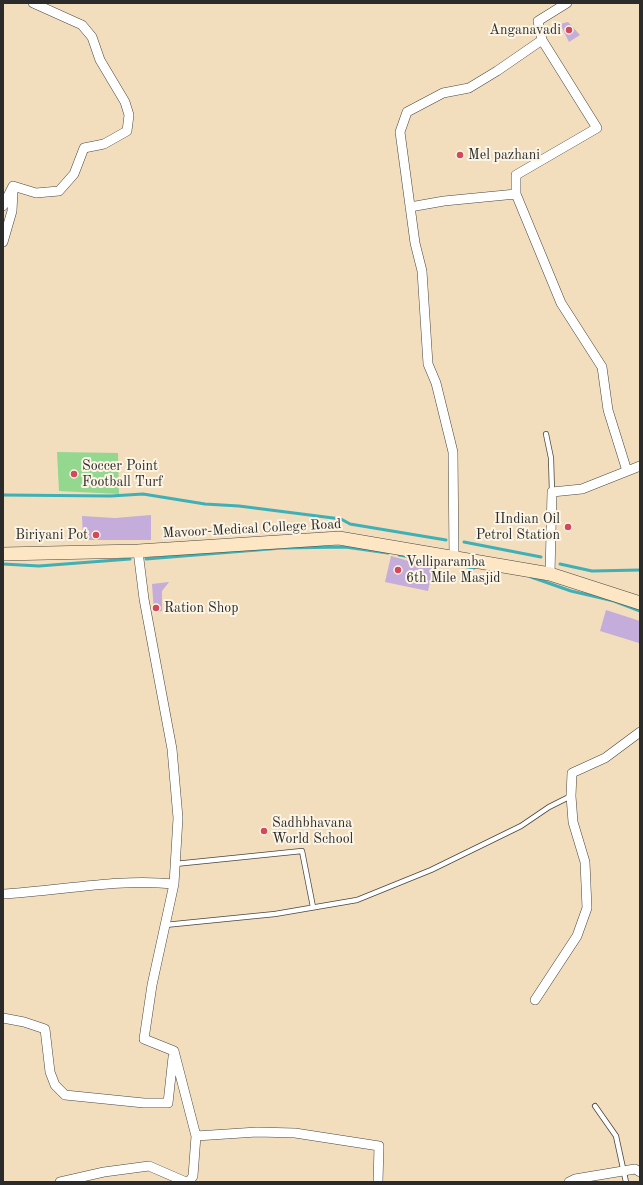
<!DOCTYPE html>
<html>
<head>
<meta charset="utf-8">
<style>
	body { margin:0 }
	#map { position:relative; width:643px; height:1185px; overflow:hidden; background:#f2ddbd; font-family:"Old Standard TT",serif }
	canvas { display:block }
	.frame { position:absolute; inset:0; border:4px solid #2b2b2b; pointer-events:none }
</style>
</head>
<body>
<div id="map">
<canvas width="643" height="1185"></canvas>
<div class="frame"></div>
</div>
<script>
const ctx = document.querySelector('canvas').getContext('2d');
ctx.lineJoin = 'round';
function paint(path, color) { ctx.fillStyle = color; ctx.fill(path, 'evenodd'); }
function stroke(path, color, width, dash) { ctx.strokeStyle = color; ctx.lineWidth = width; ctx.lineCap = dash ? 'butt' : 'round'; ctx.setLineDash(dash || []); ctx.stroke(path); }
function drawText(font, color, halo, rows, align = 'center') {
  ctx.font = font + ' "Old Standard TT",serif'; ctx.lineWidth = 4; ctx.setLineDash([]); ctx.textBaseline = 'middle'; ctx.strokeStyle = halo; ctx.fillStyle = color; for (const [text, x, y, turn = 0] of rows) {
    ctx.save(); ctx.translate(x, y); ctx.rotate((+turn || 0) * Math.PI / 180); ctx.textAlign = isNaN(turn) ? turn : align; if (halo) ctx.strokeText(text, 0, 0); ctx.fillText(text, 0, 0); ctx.restore();
  }
}
paint(new Path2D(`
	M 57,452 L 118,453 L 119,494 L 59,491 Z`), '#94d78f');
stroke(new Path2D(`
	M 3,495 L 111,496 L 143,494 L 205,504 L 239,506 L 341,519 L 350,524 L 446,540
	M 464,542 L 541,557
	M 399,555 L 474,568
	M 146,559 L 282,548 L 345,547 L 388,553
	M 3,564 L 39,566 L 130,559
	M 560,564 L 592,571 L 640,570
	M 531,577 L 571,591 L 614,601 L 640,611`), '#3fb0b6', 3);
paint(new Path2D(`
	M 568,22 L 580,35 L 569,42 L 560,24 Z
	M 151,515 L 151,540 L 83,540 L 82,516 L 115,518 Z
	M 391,556 L 433,568 L 428,591 L 385,582 Z
	M 169,582 L 162,591 L 162,611 L 154,612 L 152,584 Z
	M 606,610 L 640,621 L 639,643 L 600,631 Z`), '#c4adda');
const lane = new Path2D(`
	M 546,434 L 551,458 L 552,492
	M 175,864 L 302,851 L 313,907
	M 165,925 L 275,914 L 357,900 L 431,870 L 521,826 L 549,807 L 571,796
	M 595,1106 L 616,1136 L 626,1182`);
const street = new Path2D(`
	M 516,194 L 561,303 L 602,367 L 608,410 L 627,471
	M 3,206 L 13,186 L 36,193 L 59,191 L 74,174 L 84,148 L 104,144 L 127,131 L 129,115 L 125,102 L 100,60 L 92,37 L 82,25 L 33,3
	M 410,207 L 444,201 L 516,194 L 516,175 L 597,128 L 542,40
	M 3,242 L 12,211 L 13,191
	M 138,551 L 144,599 L 172,749 L 178,818 L 174,884 L 152,985 L 144,1039 L 174,1051 L 196,1136 L 193,1176 L 189,1182
	M 454,557 L 453,452 L 436,383 L 428,364 L 422,271 L 415,243 L 400,132 L 407,112 L 443,93 L 469,88 L 497,71 L 542,40 L 538,21 L 567,3
	M 550,574 L 552,492 L 582,489 L 640,466
	M 3,894 C 60,891 118,878 174,884
	M 535,1000 L 577,936 L 587,908 L 585,862 L 573,822 L 571,796 L 572,773 L 605,758 L 640,732
	M 3,1018 L 24,1022 L 45,1029 L 50,1072 L 55,1085 L 65,1095 L 144,1103 L 168,1103 L 173,1057
	M 196,1136 L 257,1132 L 295,1133 L 379,1146 L 378,1182
	M 60,1182 L 104,1172 L 149,1166 L 186,1182
	M 569,1182 L 575,1179 L 635,1169 L 640,1172`);
const secondary = new Path2D(`
	M 3,554 L 138,551 L 339,538 L 550,574 L 640,603`);
stroke(lane, '#494641', 6);
stroke(street, '#494641', 10);
stroke(secondary, '#494641', 14);
stroke(lane, '#fff', 4.5);
stroke(street, '#fff', 9);
stroke(secondary, '#fce6c4', 13);
for (const [x, y, r, color] of [
	[569,30,4,"#d1495b"],
	[460,155,4,"#d1495b"],
	[74,474,4,"#d1495b"],
	[568,527,4,"#d1495b"],
	[96,535,4,"#d1495b"],
	[398,570,4,"#d1495b"],
	[156,608,4,"#d1495b"],
	[264,831,4,"#d1495b"]
]) { const dot = new Path2D(); dot.arc(x, y, r, 0, 2 * Math.PI); ctx.fillStyle = color; ctx.fill(dot); stroke(dot, '#fcf5e5', 1.5); }
drawText('14px', '#2b2b2b', '#fcf5e5', [
	["Anganavadi",561,30,"right"],
	["Mel pazhani",468,155],
	["Soccer Point",82,466],
	["Football Turf",82,482],
	["IIndian Oil",560,519,"right"],
	["Petrol Station",560,535,"right"],
	["Biriyani Pot",88,535,"right"],
	["Velliparamba",406,562],
	["6th Mile Masjid",406,578],
	["Ration Shop",164,608],
	["Sadhbhavana",272,823],
	["World School",272,839]
], 'left');
drawText('14px', '#2b2b2b', '#fcf5e5', [
	["Mavoor-Medical College Road",252,529,-3]
]);
</script>
</body>
</html>
